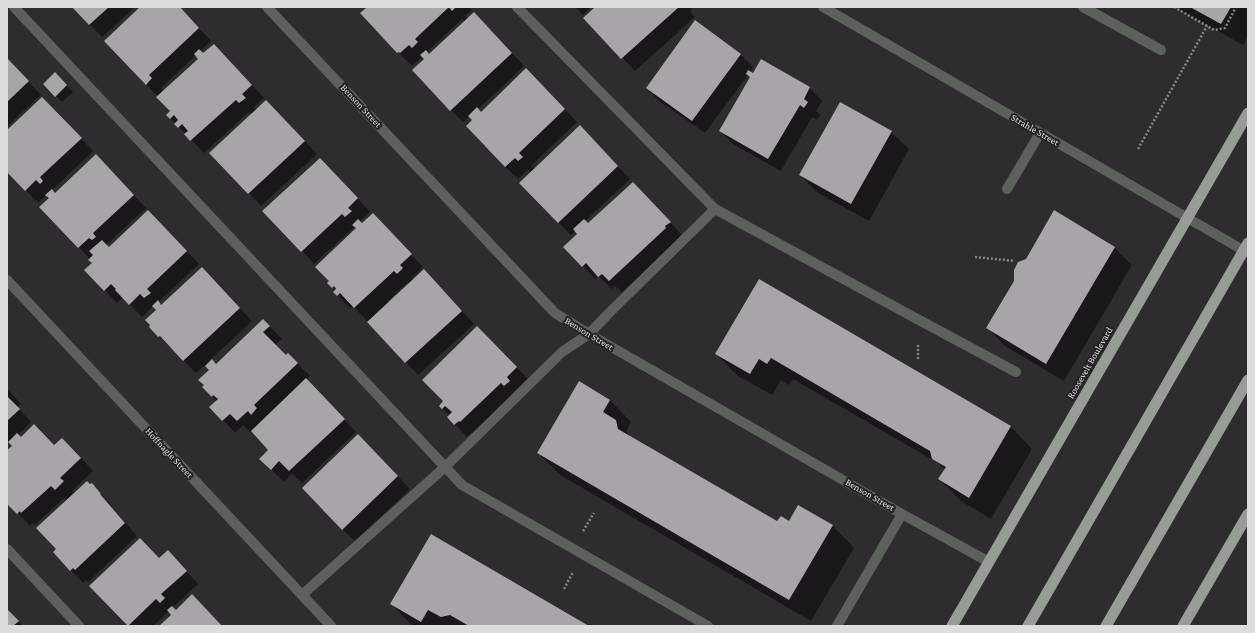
<!DOCTYPE html>
<html>
<head>
<meta charset="utf-8">
<style>
	body { margin:0 }
	#map { position:relative; width:1255px; height:633px; overflow:hidden; background:#2f2c30; font-family:"Crimson Pro",serif }
	canvas { display:block }
	.frame { position:absolute; inset:0; border:8px solid #dedcdf; pointer-events:none }
</style>
</head>
<body>
<div id="map">
<canvas width="1255" height="633"></canvas>
<div class="frame"></div>
</div>
<script>
const ctx = document.querySelector('canvas').getContext('2d');
ctx.lineJoin = 'round';
function paint(path, color) { ctx.fillStyle = color; ctx.fill(path, 'evenodd'); }
function stroke(path, color, width, dash) { ctx.strokeStyle = color; ctx.lineWidth = width; ctx.lineCap = dash ? 'butt' : 'round'; ctx.setLineDash(dash || []); ctx.stroke(path); }
function drawText(font, color, halo, rows, align = 'center') {
  ctx.font = font + ' "Crimson Pro",serif'; ctx.lineWidth = 4; ctx.setLineDash([]); ctx.textBaseline = 'middle'; ctx.strokeStyle = halo; ctx.fillStyle = color; for (const [text, x, y, turn = 0] of rows) {
    ctx.save(); ctx.translate(x, y); ctx.rotate((+turn || 0) * Math.PI / 180); ctx.textAlign = isNaN(turn) ? turn : align; if (halo) ctx.strokeText(text, 0, 0); ctx.fillText(text, 0, 0); ctx.restore();
  }
}
paint(new Path2D(`
	M 73,7 L 135,7 L 102,37 Z
	M 142,7 L 179,7 L 211,41 L 200,51 L 203,55 L 226,57 L 264,98 L 254,107 L 257,110 L 279,114 L 317,154 L 261,206 L 211,153 L 252,114 L 249,112 L 204,153 L 167,115 L 171,111 L 146,84 ZM 196,55 L 200,59 L 164,91 L 161,88 Z
	M 368,7 L 469,7 L 472,10 L 465,16 L 469,19 L 487,26 L 524,66 L 478,109 L 481,113 L 539,82 L 577,122 L 531,166 L 535,169 L 592,139 L 630,179 L 585,221 L 588,224 L 646,196 L 682,235 L 678,241 L 622,292 L 615,286 L 612,289 L 599,276 L 595,279 L 565,247 L 579,234 L 576,230 L 571,235 L 558,222 L 531,173 L 528,169 L 518,179 L 505,166 L 470,116 L 463,122 L 451,110 L 425,60 L 422,57 L 413,65 L 412,64 L 411,65 L 398,52 ZM 462,19 L 465,22 L 430,55 L 427,52 Z
	M 575,7 L 591,7 L 583,15 Z
	M 596,7 L 690,7 L 692,9 L 690,12 L 695,17 L 635,71 L 585,18 Z
	M 1175,7 L 1248,7 L 1248,36 L 1243,45 Z
	M 696,22 L 741,55 L 753,67 L 750,72 L 753,74 L 761,60 L 810,88 L 822,101 L 816,111 L 820,115 L 817,120 L 812,117 L 781,171 L 733,144 L 720,131 L 751,78 L 748,75 L 705,133 L 659,101 L 647,88 Z
	M 7,59 L 41,95 L 7,126 Z
	M 55,74 L 73,92 L 62,102 L 44,84 Z
	M 55,110 L 93,151 L 52,190 L 55,194 L 108,168 L 146,208 L 106,245 L 109,248 L 161,224 L 199,264 L 158,302 L 162,305 L 214,280 L 252,321 L 210,360 L 216,365 L 263,320 L 282,339 L 275,345 L 286,356 L 288,354 L 310,376 L 306,380 L 356,432 L 302,483 L 292,473 L 284,482 L 261,459 L 270,450 L 252,431 L 251,433 L 243,425 L 235,433 L 223,420 L 217,401 L 203,387 L 210,370 L 205,365 L 196,373 L 150,327 L 157,310 L 153,306 L 142,317 L 123,297 L 117,303 L 86,270 L 93,263 L 90,259 L 41,207 L 50,198 L 46,195 L 38,203 L 7,170 L 7,132 Z
	M 891,132 L 909,149 L 869,221 L 818,193 L 800,175 Z
	M 332,171 L 370,212 L 360,221 L 363,224 L 385,227 L 423,267 L 412,278 L 414,280 L 436,283 L 474,324 L 418,375 L 353,306 L 350,308 L 338,296 L 335,292 L 336,291 L 329,283 L 357,228 L 355,226 L 314,264 L 302,251 ZM 407,283 L 409,284 L 389,302 L 388,301 Z
	M 1114,247 L 1132,265 L 1064,381 L 1005,346 L 988,328 Z
	M 759,281 L 1011,427 L 1032,449 L 991,519 L 961,501 L 939,479 L 945,470 L 938,463 L 793,379 L 789,385 L 781,380 L 772,395 L 738,376 L 716,354 Z
	M 490,340 L 529,380 L 473,434 L 472,432 L 467,437 L 448,417 L 450,416 L 440,406 Z
	M 7,389 L 21,404 L 17,407 L 31,422 L 18,435 L 21,438 L 75,451 L 93,471 L 72,491 L 75,493 L 92,485 L 113,507 L 112,507 L 137,536 L 88,582 L 86,580 L 83,583 L 71,570 L 57,550 L 67,500 L 64,498 L 35,525 L 32,523 L 30,526 L 7,502 L 7,452 L 13,446 L 10,442 L 7,445 Z
	M 610,400 L 631,422 L 626,431 L 633,439 L 778,523 L 789,522 L 799,506 L 833,526 L 854,548 L 811,621 L 560,475 L 538,453 Z
	M 371,448 L 410,489 L 355,541 L 342,529 Z
	M 159,559 L 180,564 L 198,584 L 173,607 L 176,610 L 222,626 L 161,626 L 172,615 L 169,611 L 153,626 L 129,626 L 90,586 Z
	M 391,604 L 587,626 L 413,626 Z
	M 7,610 L 23,626 L 7,626 Z`), '#0007');
paint(new Path2D(`
	M 72,7 L 109,7 L 89,25 Z
	M 140,7 L 180,7 L 199,28 L 149,75 L 152,78 L 146,85 L 104,41 Z
	M 367,7 L 456,7 L 452,11 L 449,7 L 415,39 L 418,42 L 412,48 L 409,45 L 400,53 L 399,52 L 397,53 L 360,13 Z
	M 595,7 L 679,7 L 621,59 L 583,18 Z
	M 1190,7 L 1231,7 L 1221,24 Z
	M 474,12 L 512,53 L 450,111 L 412,70 L 424,59 L 420,55 L 426,50 L 429,54 Z
	M 695,20 L 741,54 L 692,121 L 646,88 Z
	M 214,44 L 252,85 L 242,94 L 246,98 L 239,103 L 236,100 L 190,141 L 184,134 L 188,131 L 182,124 L 178,128 L 174,124 L 178,120 L 174,115 L 170,119 L 166,115 L 170,111 L 156,97 L 198,59 L 194,54 L 199,49 L 203,53 Z
	M 7,58 L 29,81 L 7,102 Z
	M 761,59 L 810,87 L 804,99 L 808,102 L 804,108 L 800,105 L 768,159 L 719,131 L 750,77 L 746,74 L 748,70 L 753,73 Z
	M 526,68 L 565,109 L 519,153 L 523,157 L 518,161 L 515,158 L 505,167 L 466,126 L 472,120 L 468,116 L 477,107 L 481,112 Z
	M 55,72 L 67,85 L 55,97 L 43,84 Z
	M 42,97 L 82,138 L 40,177 L 43,181 L 40,184 L 36,180 L 25,191 L 7,172 L 7,130 Z
	M 266,100 L 305,141 L 248,194 L 209,153 Z
	M 840,102 L 892,131 L 851,204 L 799,175 Z
	M 580,125 L 618,166 L 558,223 L 519,183 Z
	M 96,154 L 134,195 L 93,233 L 96,237 L 92,240 L 89,238 L 78,248 L 39,207 L 49,198 L 45,195 L 52,189 L 55,193 Z
	M 320,158 L 358,198 L 348,208 L 352,211 L 345,217 L 342,214 L 301,252 L 262,211 Z
	M 633,182 L 671,222 L 665,226 L 666,228 L 609,281 L 602,274 L 598,277 L 586,263 L 582,267 L 563,247 L 577,234 L 573,229 L 584,219 L 588,223 Z
	M 148,210 L 187,251 L 147,289 L 151,293 L 144,298 L 140,294 L 129,305 L 115,290 L 116,289 L 111,284 L 104,291 L 84,270 L 92,263 L 88,260 L 93,255 L 89,251 L 102,240 L 109,247 Z
	M 1054,210 L 1115,247 L 1046,364 L 986,328 L 1014,281 L 1014,270 L 1018,262 L 1026,259 Z
	M 373,213 L 412,254 L 400,265 L 403,268 L 397,274 L 394,271 L 354,308 L 340,293 L 337,296 L 333,292 L 336,289 L 334,286 L 332,288 L 327,283 L 329,281 L 315,267 L 356,228 L 352,225 L 358,219 L 362,223 Z
	M 202,267 L 240,308 L 183,361 L 160,336 L 158,337 L 149,327 L 150,325 L 145,320 L 156,310 L 152,306 L 158,300 L 161,305 Z
	M 424,269 L 462,311 L 405,363 L 367,322 Z
	M 759,279 L 1011,426 L 969,498 L 938,479 L 946,467 L 932,459 L 930,451 L 771,358 L 767,364 L 759,359 L 750,374 L 715,354 Z
	M 263,319 L 270,326 L 263,332 L 286,355 L 288,353 L 298,363 L 254,405 L 257,408 L 251,415 L 248,411 L 237,421 L 230,414 L 222,421 L 209,407 L 218,399 L 213,395 L 212,397 L 202,387 L 204,385 L 198,380 L 209,370 L 205,366 L 212,359 L 216,364 Z
	M 477,326 L 517,367 L 507,377 L 510,381 L 504,386 L 501,383 L 460,422 L 459,421 L 454,425 L 447,417 L 452,412 L 445,406 L 442,409 L 439,406 L 443,401 L 422,380 Z
	M 306,378 L 345,419 L 289,471 L 279,461 L 271,470 L 259,459 L 268,450 L 251,431 Z
	M 579,381 L 610,400 L 603,412 L 616,420 L 618,429 L 777,521 L 781,516 L 789,521 L 798,505 L 833,525 L 789,600 L 537,453 Z
	M 7,396 L 20,409 L 7,421 Z
	M 34,424 L 54,445 L 62,438 L 81,458 L 60,478 L 64,481 L 55,490 L 51,486 L 21,513 L 20,511 L 17,514 L 7,504 L 7,450 L 12,446 L 8,442 L 17,433 L 21,437 Z
	M 358,434 L 398,476 L 342,530 L 302,488 Z
	M 87,481 L 90,484 L 92,483 L 101,494 L 100,494 L 125,523 L 75,570 L 73,568 L 70,571 L 53,552 L 56,549 L 36,528 Z
	M 431,534 L 589,626 L 469,626 L 450,615 L 441,617 L 428,610 L 421,622 L 390,604 Z
	M 140,538 L 159,558 L 168,550 L 187,571 L 161,594 L 165,598 L 160,603 L 156,599 L 128,626 L 89,586 Z
	M 192,594 L 222,626 L 159,626 L 171,615 L 167,610 L 172,606 L 176,610 Z
	M 7,609 L 19,621 L 13,626 L 7,626 Z`), '#a9a4aa');
stroke(new Path2D(`
	M 1174,7 L 1214,30 L 1225,28 L 1236,7
	M 1138,149 L 1207,26
	M 975,257 L 1015,261
	M 918,359 L 918,343
	M 583,531 L 594,513
	M 564,589 L 573,572`), '#888589', 2.5, [2, 2]);
stroke(new Path2D(`
	M 14,7 L 462,485 L 708,626
	M 1083,7 L 1161,50
	M 1007,189 L 1040,133
	M 715,209 L 919,320 L 1016,372
	M 7,549 L 79,626
	M 302,595 L 445,467 L 562,352 L 589,334 L 610,312 L 715,209 L 517,7
	M 837,626 L 902,514`), '#5e605e', 10);
stroke(new Path2D(`
	M 267,7 L 555,313 L 589,334 L 902,514 L 989,562
	M 823,7 L 1248,253
	M 7,280 L 331,626`), '#5e605e', 10);
stroke(new Path2D(`
	M 952,626 L 1248,113
	M 1028,626 L 1248,243
	M 1106,626 L 1248,380
	M 1183,626 L 1248,514`), '#989c96', 11);
drawText('10px', '#dedcdf', '#252226', [
	["Benson Street",361,106,47],
	["Strahle Street",1035,130,30],
	["Benson Street",589,334,31],
	["Roosevelt Boulevard",1090,363,-60],
	["Hoffnagle Street",169,453,47],
	["Benson Street",870,495,30]
]);
</script>
</body>
</html>
